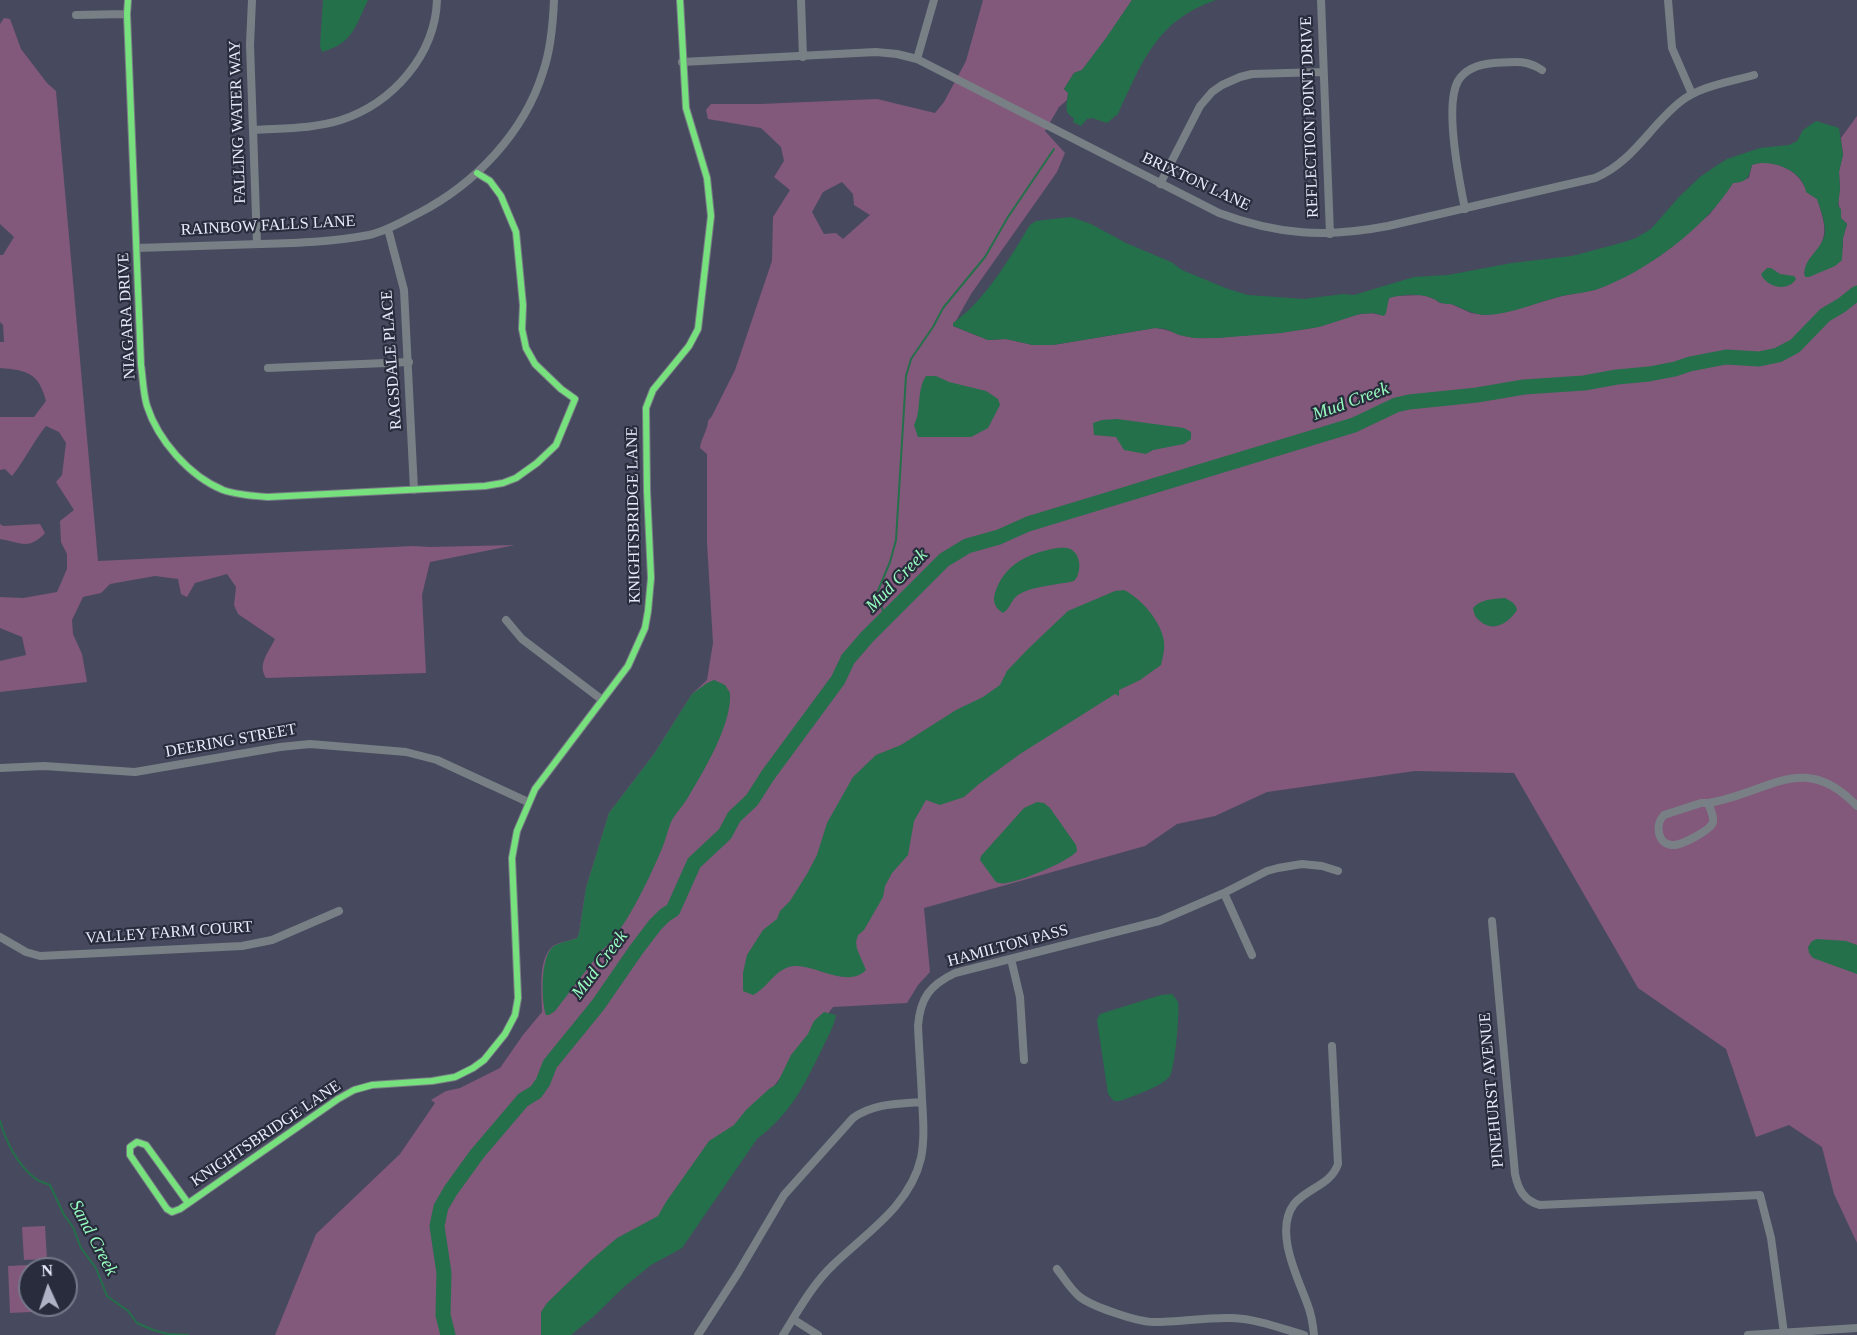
<!DOCTYPE html>
<html>
<head>
<meta charset="utf-8">
<style>
	body { margin:0 }
	#map { position:relative; width:1857px; height:1335px; overflow:hidden; background:#474a5e; font-family:Georgia,serif }
	canvas { display:block }
	.north { position:absolute; left:18px; top:1257px; width:60px; height:60px; box-sizing:border-box; background:#292c3c; border:2px solid #757889; border-radius:50%; rotate:357deg; font-size:16px; font-weight:700; line-height:24px; text-align:center; color:#e7ebfc }
	.north::after { content:''; display:block; margin:auto; width:21px; height:27px; background:#afb3c5; clip-path:polygon(50% 0,100% 100%,50% 72%,0 100%) }
</style>
</head>
<body>
<div id="map">
<canvas width="1857" height="1335"></canvas>
<div class="north">N</div>
</div>
<script>
const ctx = document.querySelector('canvas').getContext('2d');
ctx.lineJoin = 'round';
function paint(path, color) { ctx.fillStyle = color; ctx.fill(path, 'evenodd'); }
function stroke(path, color, width, dash) { ctx.strokeStyle = color; ctx.lineWidth = width; ctx.lineCap = dash ? 'butt' : 'round'; ctx.setLineDash(dash || []); ctx.stroke(path); }
function drawText(font, color, halo, rows, align = 'center') {
  ctx.font = font + ' Georgia,serif'; ctx.lineWidth = 4.5; ctx.setLineDash([]); ctx.textBaseline = 'middle'; ctx.strokeStyle = halo; ctx.fillStyle = color; for (const [text, x, y, turn = 0] of rows) {
    ctx.save(); ctx.translate(x, y); ctx.rotate((+turn || 0) * Math.PI / 180); ctx.textAlign = isNaN(turn) ? turn : align; if (halo) ctx.strokeText(text, 0, 0); ctx.fillText(text, 0, 0); ctx.restore();
  }
}
paint(new Path2D(`
	M 983,0 L 1132,0 L 1106,39 L 1082,70 L 1074,73 L 1064,89 L 1068,93 L 1067,100 L 1059,107 L 1045,131 L 1065,153 L 1057,172 L 971,294 L 953,326 L 988,340 L 1006,339 L 1033,345 L 1053,345 L 1155,328 C 1169,329 1181,337 1196,338 C 1210,339 1223,337 1237,336 C 1263,334 1287,332 1312,328 C 1331,325 1360,308 1380,315 L 1389,298 L 1395,296 L 1423,295 L 1434,299 L 1440,303 L 1451,304 L 1471,313 L 1487,315 L 1524,307 L 1562,296 L 1595,290 L 1607,285 L 1660,256 L 1710,214 L 1733,183 L 1749,178 L 1752,165 C 1767,159 1788,166 1798,177 C 1805,185 1806,194 1817,198 C 1822,216 1830,232 1818,249 C 1811,259 1808,260 1804,274 L 1843,248 L 1843,238 L 1847,224 L 1841,218 L 1838,199 L 1840,189 L 1839,171 L 1843,155 L 1841,138 L 1857,116 L 1857,1243 L 1834,1194 L 1822,1147 L 1789,1125 L 1756,1137 L 1726,1049 L 1638,988 L 1514,773 L 1415,771 L 1267,792 L 1215,816 L 1177,824 L 1145,846 L 924,908 L 930,972 L 918,985 L 907,1003 L 833,1007 L 657,1243 L 557,1335 L 275,1335 L 316,1234 L 400,1154 L 435,1103 L 431,1100 L 446,1091 L 460,1088 L 500,1068 L 523,1035 L 542,1012 C 542,994 537,959 553,946 C 559,942 570,941 577,938 L 579,934 L 586,888 L 609,813 L 654,754 L 692,694 L 707,680 L 713,643 L 707,543 L 707,454 L 700,448 C 701,438 708,430 708,421 L 712,416 L 735,370 L 772,261 L 773,217 L 790,190 L 774,177 L 784,161 L 781,147 L 761,128 L 708,119 L 706,110 L 711,104 L 760,104 L 877,99 L 935,113 L 944,102 L 966,61 ZM 842,182 L 853,194 L 854,205 L 870,215 L 843,239 L 836,233 L 824,234 L 812,212 L 823,192 Z
	M 4,18 L 10,19 L 21,49 L 47,83 L 56,91 L 98,561 L 413,546 L 430,547 L 515,545 L 430,562 L 422,595 L 426,673 L 266,678 C 257,664 269,652 275,639 L 238,614 L 234,605 L 236,587 L 227,574 L 195,583 L 187,597 L 181,594 L 178,579 L 155,576 L 110,584 L 101,593 L 83,597 L 72,620 L 73,634 L 82,654 L 87,682 L 0,692 L 0,661 L 26,655 L 22,637 L 0,628 L 0,597 L 23,598 L 57,592 L 67,569 L 67,554 L 61,542 L 60,521 L 74,510 L 56,482 L 62,475 L 66,443 L 59,432 L 46,426 C 33,442 25,460 12,476 L 5,469 L 0,470 L 0,417 L 34,417 L 46,401 C 39,373 27,370 0,368 L 0,342 L 4,342 L 3,325 L 0,322 L 0,255 L 3,255 L 14,237 L 0,224 L 0,24 Z
	M 0,524 L 3,526 L 40,524 L 45,533 C 28,551 20,542 0,539 Z
	M 45,1226 L 47,1259 L 24,1260 L 22,1227 Z
	M 50,1264 L 50,1269 L 30,1269 L 30,1305 L 52,1305 L 52,1311 L 10,1313 L 8,1266 Z`), '#82587b');
paint(new Path2D(`
	M 323,0 L 368,0 C 355,27 353,43 322,52 L 320,46 Z
	M 1132,0 L 1216,0 C 1157,20 1142,62 1118,114 L 1107,123 L 1092,118 L 1087,119 L 1081,126 L 1073,122 L 1074,118 C 1063,113 1067,104 1068,93 L 1064,89 L 1074,73 L 1082,70 L 1106,38 Z
	M 1816,121 L 1839,128 L 1843,155 L 1839,172 L 1840,189 L 1838,206 L 1841,209 L 1841,218 L 1847,224 L 1843,238 L 1842,260 L 1835,266 L 1809,277 L 1805,277 C 1801,258 1825,249 1825,231 C 1825,220 1820,208 1817,199 L 1806,192 C 1804,171 1771,158 1752,165 C 1748,178 1748,182 1733,183 C 1706,227 1646,272 1598,289 C 1586,293 1574,293 1562,296 C 1537,302 1512,314 1486,315 C 1473,315 1463,308 1451,304 C 1448,304 1445,304 1442,303 C 1436,301 1440,302 1434,299 C 1422,293 1401,294 1389,298 L 1386,313 L 1384,316 L 1374,313 L 1360,314 L 1319,327 L 1281,333 L 1217,338 L 1194,338 L 1179,335 L 1166,329 L 1155,328 L 1053,345 L 1033,345 L 1006,339 L 988,340 L 953,326 L 953,323 C 984,302 1010,258 1030,225 L 1036,221 L 1071,217 L 1091,224 L 1126,243 L 1171,262 L 1182,270 L 1228,289 L 1248,295 L 1304,299 L 1343,294 L 1354,295 L 1414,277 L 1448,275 L 1512,263 L 1572,256 L 1621,243 L 1636,238 L 1651,229 L 1679,197 L 1700,177 L 1713,168 L 1727,159 L 1760,148 L 1789,145 L 1797,141 L 1803,130 Z
	M 1767,268 L 1771,268 L 1780,274 L 1794,276 L 1796,279 C 1788,292 1767,288 1761,274 Z
	M 926,376 L 936,376 L 949,382 L 986,391 L 998,399 L 1000,405 L 988,428 L 971,437 L 918,437 L 914,425 C 922,410 916,391 926,376 Z
	M 1117,419 L 1184,428 L 1191,432 L 1191,439 L 1184,444 L 1153,450 L 1146,454 L 1124,450 L 1116,437 L 1094,435 L 1093,423 L 1102,420 Z
	M 1057,548 C 1062,548 1068,547 1072,550 C 1082,557 1081,574 1074,581 C 1058,585 1031,586 1018,595 C 1011,600 1010,609 1003,613 C 996,609 992,602 995,593 C 1004,564 1029,553 1057,548 Z
	M 1124,590 C 1142,599 1161,622 1164,641 C 1165,649 1163,657 1161,665 L 1140,680 L 1119,690 L 1119,696 L 1115,694 L 1020,754 L 979,784 L 964,797 L 940,805 L 926,800 L 914,821 L 908,855 L 892,873 L 885,886 L 883,897 L 864,930 L 858,935 L 856,942 L 857,949 L 866,970 C 848,989 815,964 794,966 C 775,968 769,987 753,995 L 743,991 L 743,973 L 747,955 L 763,930 L 777,919 L 780,911 L 790,901 L 807,874 L 817,855 L 827,823 L 853,777 L 876,755 L 901,745 L 956,710 L 983,697 L 1000,685 L 1007,671 L 1028,649 L 1068,611 L 1115,591 Z
	M 1505,598 C 1510,601 1516,603 1517,610 C 1509,623 1493,633 1480,621 C 1475,617 1474,614 1473,608 C 1481,599 1493,599 1505,598 Z
	M 714,680 L 725,685 L 730,693 C 732,725 703,772 687,799 C 682,807 675,814 671,822 C 667,832 665,843 660,853 C 649,879 623,934 601,951 L 555,1011 L 549,1015 L 546,1015 C 541,1001 540,955 554,946 C 560,942 570,941 577,938 L 579,934 L 586,888 L 609,813 L 654,754 L 692,694 L 707,683 Z
	M 1037,802 L 1044,803 L 1050,808 L 1076,845 L 1077,851 C 1070,861 1019,882 1006,883 C 1004,884 998,883 996,882 L 980,860 L 981,856 L 1024,808 Z
	M 1817,939 L 1846,941 L 1857,945 L 1857,974 L 1813,958 L 1809,953 L 1808,947 L 1812,941 Z
	M 1172,994 C 1174,997 1177,999 1178,1002 C 1180,1010 1175,1068 1170,1076 C 1163,1086 1133,1096 1120,1101 L 1114,1101 L 1108,1094 L 1097,1020 L 1100,1014 L 1161,995 Z
	M 824,1012 L 836,1015 C 833,1029 828,1036 822,1049 C 803,1087 792,1112 757,1139 L 682,1248 L 651,1265 L 625,1286 L 593,1317 L 571,1335 L 541,1335 L 541,1312 L 547,1303 L 589,1262 L 617,1238 L 658,1216 L 666,1202 L 709,1141 L 734,1125 L 746,1110 L 769,1089 L 777,1084 L 791,1055 L 808,1034 L 814,1021 Z`), '#23704a');
stroke(new Path2D(`
	M 885,617 L 877,593 L 890,562 L 896,540 L 906,376 L 911,359 L 933,327 L 943,308 L 985,257 L 1008,217 L 1054,149
	M 0,1121 C 6,1142 18,1166 36,1179 C 40,1182 46,1183 50,1185 L 64,1215 L 73,1227 L 81,1248 L 96,1268 L 107,1296 L 128,1311 L 137,1323 L 153,1330 L 168,1334 L 188,1335`), '#23704a', 2);
stroke(new Path2D(`
	M 448,1335 L 443,1315 L 444,1273 L 437,1226 L 441,1207 L 451,1190 L 477,1154 L 523,1100 L 536,1092 L 543,1082 L 550,1064 L 598,1005 L 636,950 L 655,925 L 665,915 L 673,910 L 694,863 L 725,834 L 734,817 L 752,800 L 768,775 L 838,680 L 848,659 L 867,637 L 944,560 L 967,546 L 999,537 L 1028,524 L 1354,425 L 1396,405 L 1409,402 L 1477,395 L 1524,387 L 1584,383 L 1617,377 L 1649,374 L 1675,369 L 1690,364 L 1726,357 L 1759,359 L 1778,355 L 1795,346 L 1825,315 L 1842,305 L 1857,293`), '#23704a', 15);
stroke(new Path2D(`
	M 128,0 L 127,14 L 141,365 C 143,378 143,393 147,406 C 158,440 189,476 223,490 C 237,495 253,496 268,497 L 485,486 L 503,483 L 516,478 L 537,463 L 556,445 L 575,399 L 561,389 L 535,364 L 526,348 L 522,329 L 523,305 L 516,232 L 501,196 L 490,181 L 477,173
	M 252,0 L 250,45 L 257,244
	M 801,0 L 803,57
	M 1321,0 L 1330,234
	M 1668,0 L 1672,48 L 1692,94
	M 76,15 L 127,14
	M 917,59 L 934,0
	M 682,62 L 876,52 L 897,54 L 917,59 L 1219,213 C 1278,235 1326,238 1388,226 L 1595,178 C 1633,162 1649,127 1680,102 C 1700,86 1730,82 1754,75
	M 253,130 C 282,128 313,129 341,120 C 393,103 435,55 437,0
	M 1160,184 L 1200,106 L 1212,92 L 1222,85 L 1240,77 L 1252,74 L 1323,72
	M 1465,209 C 1459,180 1444,106 1458,81 C 1466,68 1480,64 1494,63 C 1513,62 1525,59 1542,70
	M 388,229 L 404,290 L 414,490
	M 137,248 C 178,247 219,245 260,244 C 296,243 333,242 369,235 C 387,231 403,221 419,213 C 475,184 524,133 543,72 C 551,49 553,24 554,0
	M 268,368 L 409,362
	M 506,620 L 522,639 L 601,699
	M 0,768 L 44,766 L 135,772 L 280,747 L 310,744 L 406,752 L 437,760 L 528,802
	M 1701,803 L 1708,803 C 1710,809 1714,815 1713,822 C 1711,830 1681,846 1672,845 C 1657,844 1655,824 1664,815 Z
	M 1708,803 C 1768,794 1803,749 1857,806
	M 1224,893 L 1252,955
	M 1492,921 L 1515,1174 C 1518,1189 1524,1201 1540,1205 L 1760,1195 L 1771,1238 L 1784,1333
	M 0,937 L 26,952 L 40,956 L 242,946 L 272,940 L 339,911
	M 1011,959 L 1020,997 L 1024,1060
	M 188,1203 L 146,1145 L 137,1142 L 130,1147 L 130,1155 L 167,1209 L 172,1212 L 180,1209 L 338,1099 L 354,1090 L 372,1085 L 432,1081 L 455,1077 L 473,1068 L 484,1060 L 505,1034 L 515,1015 L 518,998 L 512,858 L 517,831 L 535,789 L 628,666 L 645,628 L 648,611 L 651,578 L 647,491 L 646,408 L 653,390 L 689,346 L 698,329 L 711,216 L 707,178 L 686,108 L 680,0
	M 1057,1269 C 1064,1278 1071,1290 1080,1297 C 1093,1307 1138,1322 1154,1322 C 1180,1322 1206,1317 1232,1318 C 1257,1319 1280,1328 1304,1335
	M 793,1319 L 818,1335
	M 698,1335 L 738,1273 L 784,1195 L 853,1118 C 874,1103 898,1104 922,1102
	M 783,1335 C 798,1311 812,1285 833,1265 C 866,1233 910,1206 921,1158 C 925,1138 923,1118 922,1099 C 921,1074 919,1050 918,1026 C 920,998 930,985 955,973 L 1159,921 L 1224,893 L 1267,871 L 1278,868 L 1302,864 L 1322,866 L 1338,871
	M 1314,1335 C 1313,1324 1311,1313 1307,1303 C 1297,1276 1274,1231 1294,1204 C 1307,1188 1331,1185 1338,1164 L 1332,1046
	M 1748,1335 L 1857,1328`), '#788085', 8);
stroke(new Path2D(`
	M 128,0 L 127,14 L 141,365 C 143,378 143,393 147,406 C 158,440 189,476 223,490 C 237,495 253,496 268,497 L 485,486 L 503,483 L 516,478 L 537,463 L 556,445 L 575,399 L 561,389 L 535,364 L 526,348 L 522,329 L 523,305 L 516,232 L 501,196 L 490,181 L 477,173
	M 188,1203 L 146,1145 L 137,1142 L 130,1147 L 130,1155 L 167,1209 L 172,1212 L 180,1209 L 338,1099 L 354,1090 L 372,1085 L 432,1081 L 455,1077 L 473,1068 L 484,1060 L 505,1034 L 515,1015 L 518,998 L 512,858 L 517,831 L 535,789 L 628,666 L 645,628 L 648,611 L 651,578 L 647,491 L 646,408 L 653,390 L 689,346 L 698,329 L 711,216 L 707,178 L 686,108 L 680,0`), '#77e17e', 6);
drawText('16px', '#e7ebfc', '#292c3c', [
	["REFLECTION POINT DRIVE",1310,117,-92],
	["FALLING WATER WAY",238,122,-92],
	["BRIXTON LANE",1196,182,25],
	["RAINBOW FALLS LANE",268,226,-3],
	["NIAGARA DRIVE",127,316,-93],
	["RAGSDALE PLACE",392,360,-94],
	["KNIGHTSBRIDGE LANE",634,515,-91],
	["DEERING STREET",231,741,-10],
	["VALLEY FARM COURT",169,933,-4],
	["HAMILTON PASS",1008,946,-15],
	["PINEHURST AVENUE",1492,1090,-95],
	["KNIGHTSBRIDGE LANE",266,1134,-34]
]);
drawText('italic 18px', '#97fec0', '#292c3c', [
	["Mud Creek",1351,402,-20],
	["Mud Creek",897,581,-46],
	["Mud Creek",600,965,-53],
	["Sand Creek",93,1238,62]
]);
</script>
</body>
</html>
